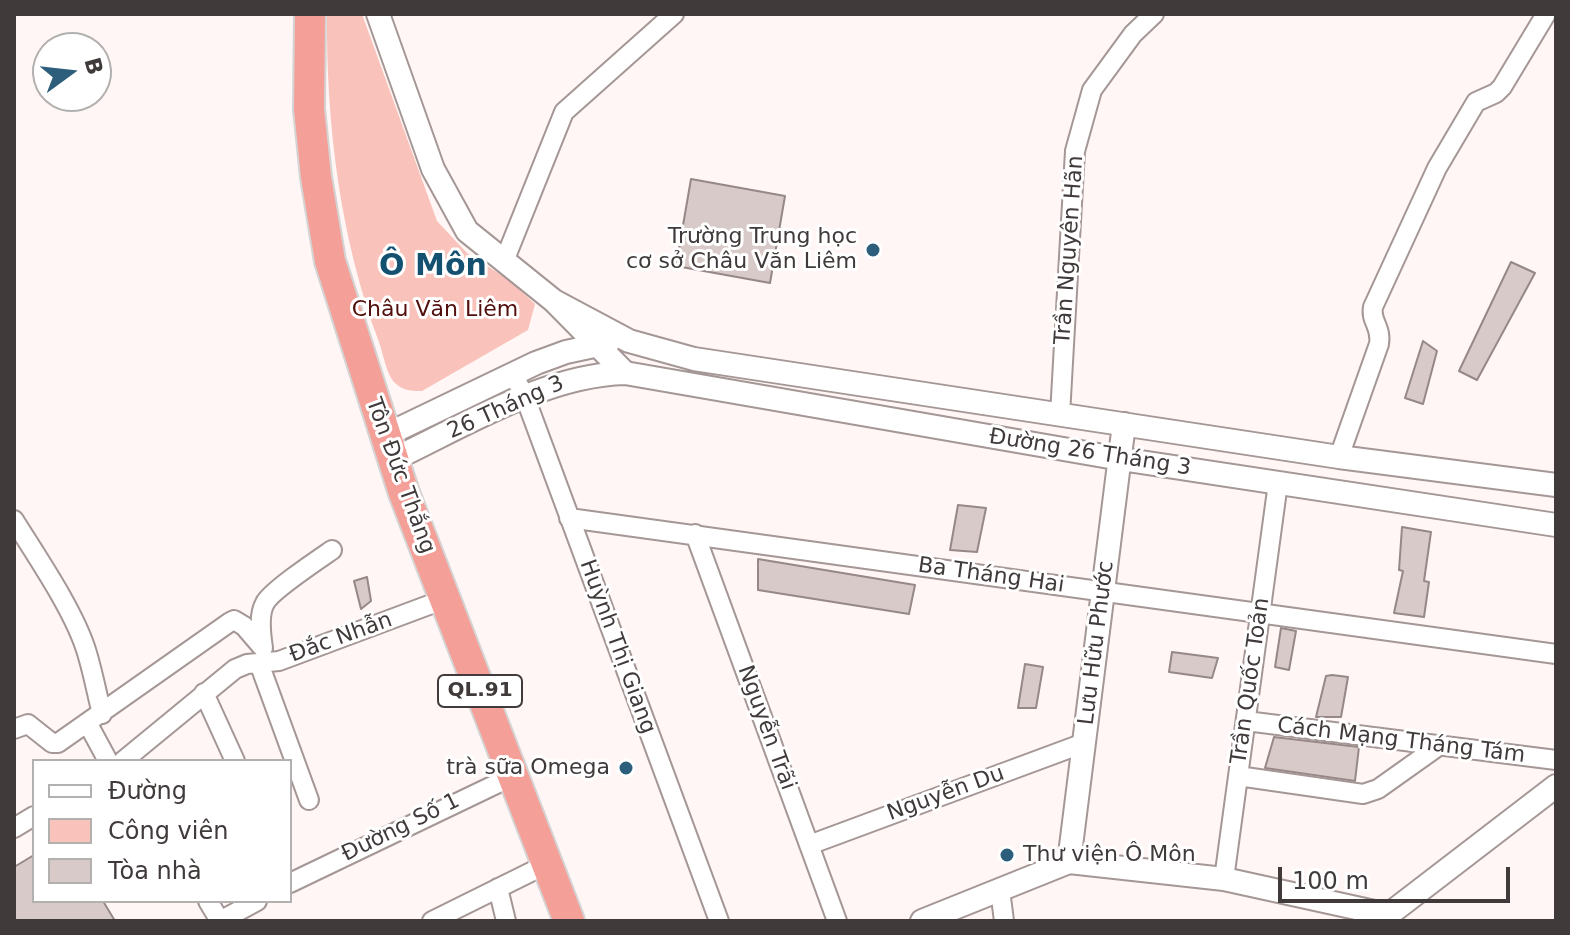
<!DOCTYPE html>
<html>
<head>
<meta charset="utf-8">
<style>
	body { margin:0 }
	#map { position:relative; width:1570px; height:935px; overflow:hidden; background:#fff6f5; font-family:"DejaVu Sans",sans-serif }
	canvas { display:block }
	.frame { position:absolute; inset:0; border:16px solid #403b3a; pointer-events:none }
	.legend { position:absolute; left:32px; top:759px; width:260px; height:144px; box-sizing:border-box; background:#fff; border:2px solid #b3b1b0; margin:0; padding:10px 14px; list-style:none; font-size:24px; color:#403b3a }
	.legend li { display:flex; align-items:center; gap:16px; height:40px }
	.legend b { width:40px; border:2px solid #b3b1b0 }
	.north { position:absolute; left:32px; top:32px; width:80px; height:80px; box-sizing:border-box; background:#fff; border:2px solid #b3b1b0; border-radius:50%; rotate:75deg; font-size:22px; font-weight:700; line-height:32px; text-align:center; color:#403b3a }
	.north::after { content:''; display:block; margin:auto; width:28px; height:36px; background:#2d5f7c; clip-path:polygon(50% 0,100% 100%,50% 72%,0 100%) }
	.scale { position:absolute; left:1278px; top:867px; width:232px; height:36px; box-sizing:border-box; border:4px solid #403b3a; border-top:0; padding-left:10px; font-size:24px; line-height:28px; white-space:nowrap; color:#403b3a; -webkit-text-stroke:6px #fff; paint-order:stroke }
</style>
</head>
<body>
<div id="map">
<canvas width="1570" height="935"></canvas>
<div class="frame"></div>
<ul class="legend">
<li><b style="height:10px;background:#fff"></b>Đường</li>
<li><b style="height:22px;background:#f9c3bb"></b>Công viên</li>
<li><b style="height:22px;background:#d8cac8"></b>Tòa nhà</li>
</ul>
<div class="north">B</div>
<div class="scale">100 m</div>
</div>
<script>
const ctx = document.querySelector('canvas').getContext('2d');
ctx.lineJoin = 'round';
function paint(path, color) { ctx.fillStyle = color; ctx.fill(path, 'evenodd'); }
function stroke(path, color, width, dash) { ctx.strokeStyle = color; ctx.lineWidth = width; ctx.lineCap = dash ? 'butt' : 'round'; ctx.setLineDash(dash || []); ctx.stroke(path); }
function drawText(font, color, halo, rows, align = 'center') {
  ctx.font = font + ' "DejaVu Sans",sans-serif'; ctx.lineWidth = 6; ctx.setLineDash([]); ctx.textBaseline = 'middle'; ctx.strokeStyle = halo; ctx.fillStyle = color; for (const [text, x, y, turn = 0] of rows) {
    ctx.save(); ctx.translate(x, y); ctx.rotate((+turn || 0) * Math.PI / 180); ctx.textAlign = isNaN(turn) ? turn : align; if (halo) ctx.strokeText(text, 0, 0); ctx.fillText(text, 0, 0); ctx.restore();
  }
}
paint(new Path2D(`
	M 327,14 L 362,14 L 437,221 L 467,253 L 509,280 L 535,304 L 528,330 L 422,391 C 411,391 403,391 394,382 C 386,373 383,353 379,342 C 340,238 326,124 327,14 Z`), '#f9c3bb');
const building = new Path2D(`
	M 691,179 L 785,196 L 770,283 L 676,266 Z
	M 1511,262 L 1535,273 L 1477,380 L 1459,371 Z
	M 1423,341 L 1437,351 L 1423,404 L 1405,398 Z
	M 958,505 L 986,508 L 977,552 L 950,550 Z
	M 1402,527 L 1431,532 L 1424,581 L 1429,582 L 1424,617 L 1394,613 L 1403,571 L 1399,570 Z
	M 758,559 L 915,585 L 909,614 L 758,590 Z
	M 367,577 L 371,601 L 361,609 L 354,581 Z
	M 1281,628 L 1296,631 L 1289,670 L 1275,667 Z
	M 1172,652 L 1218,658 L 1212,678 L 1169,672 Z
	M 1025,664 L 1043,667 L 1036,708 L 1018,708 Z
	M 1332,675 L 1348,677 L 1341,717 L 1316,717 L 1326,676 Z
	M 1274,737 L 1359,747 L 1355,781 L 1265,768 Z
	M 34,855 L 34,901 L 103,901 L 115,921 L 14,921 L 14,867 Z`);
paint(building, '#d8cac8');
stroke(building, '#958887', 2);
const minor = new Path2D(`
	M 505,259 L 564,112 L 674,14
	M 513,374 L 525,397 L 719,921
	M 1060,415 L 1075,151 L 1092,90 L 1133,34 L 1154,14
	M 1339,457 L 1379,344 C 1382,327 1370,321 1373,307 L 1437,168 L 1476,102 L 1496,93 L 1502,87 L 1546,14
	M 569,518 L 1556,654
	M 14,520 C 37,557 75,612 87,653 C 93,673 97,694 102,714
	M 695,534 L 837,921
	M 263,648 C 261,635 258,615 265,603 C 271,591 319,559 332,550
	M 259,663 L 309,800
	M 204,693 L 235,761
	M 1246,721 L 1556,760
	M 88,724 L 108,761
	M 14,729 L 28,724 L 52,743 L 58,743 L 230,622 L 234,620 L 244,626 L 262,647
	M 123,761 L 235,669 L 247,664 L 279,661 L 445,599
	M 1238,776 L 1363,794 L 1378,789 L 1440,745
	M 14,828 L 34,816
	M 809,845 L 1084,743
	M 1224,879 L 1278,483
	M 290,883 L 513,776
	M 498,888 L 506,921
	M 1000,890 L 1004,921
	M 208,901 L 220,921 L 257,901
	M 432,921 L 547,864`);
const tertiary = new Path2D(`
	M 378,14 L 433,169 L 467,231 L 554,301 L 625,373
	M 554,301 L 629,341 L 694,359 L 1339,457 L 1556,485
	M 384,436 L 536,363 L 566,352 L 608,343
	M 392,460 C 464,426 545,375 625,373 L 1121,459 L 1556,525
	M 1069,862 L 1124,424
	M 922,921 L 1069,862 L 1224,879 L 1388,915 L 1556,786`);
const trunk = new Path2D(`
	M 310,14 L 309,109 L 316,177 L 330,261 L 404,493 L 569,921`);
stroke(minor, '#a49795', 22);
stroke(tertiary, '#a49795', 26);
stroke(trunk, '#d5d4d4', 34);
stroke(minor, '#fff', 18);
stroke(tertiary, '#fff', 22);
stroke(trunk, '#f4a098', 30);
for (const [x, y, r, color] of [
	[873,250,8,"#2d5f7c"],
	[626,768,8,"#2d5f7c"],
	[1007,855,8,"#2d5f7c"]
]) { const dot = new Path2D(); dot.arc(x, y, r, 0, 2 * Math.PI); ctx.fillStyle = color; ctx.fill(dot); stroke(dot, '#fff', 3); }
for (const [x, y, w] of [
	[480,691,84]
]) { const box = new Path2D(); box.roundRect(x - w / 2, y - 16, w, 32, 6); ctx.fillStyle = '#fff'; ctx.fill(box); stroke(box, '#403b3a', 2); }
drawText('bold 20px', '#403b3a', null, [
	["QL.91",480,691]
]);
drawText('22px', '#403b3a', '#fff', [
	["Trường Trung học",857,237],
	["cơ sở Châu Văn Liêm",857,262],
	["trà sữa Omega",610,768],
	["Thư viện Ô Môn",1023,855,"left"]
], 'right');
drawText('22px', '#403b3a', '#fff', [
	["Trần Nguyên Hãn",1070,250,-86],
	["26 Tháng 3",506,408,-24],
	["Đường 26 Tháng 3",1090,453,9],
	["Tôn Đức Thắng",400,476,70],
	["Ba Tháng Hai",991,576,8],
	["Đắc Nhẫn",341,638,-20],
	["Lưu Hữu Phước",1097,643,-83],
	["Huỳnh Thị Giang",617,647,70],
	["Trần Quốc Toản",1251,681,-82],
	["Nguyễn Trãi",766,728,70],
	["Cách Mạng Tháng Tám",1401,741,7],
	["Nguyễn Du",946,794,-20],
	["Đường Số 1",401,828,-26]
]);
drawText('22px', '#510e0c', '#fff', [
	["Châu Văn Liêm",435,310]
]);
drawText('bold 30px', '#145171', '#fff', [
	["Ô Môn",433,267]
]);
</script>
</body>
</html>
